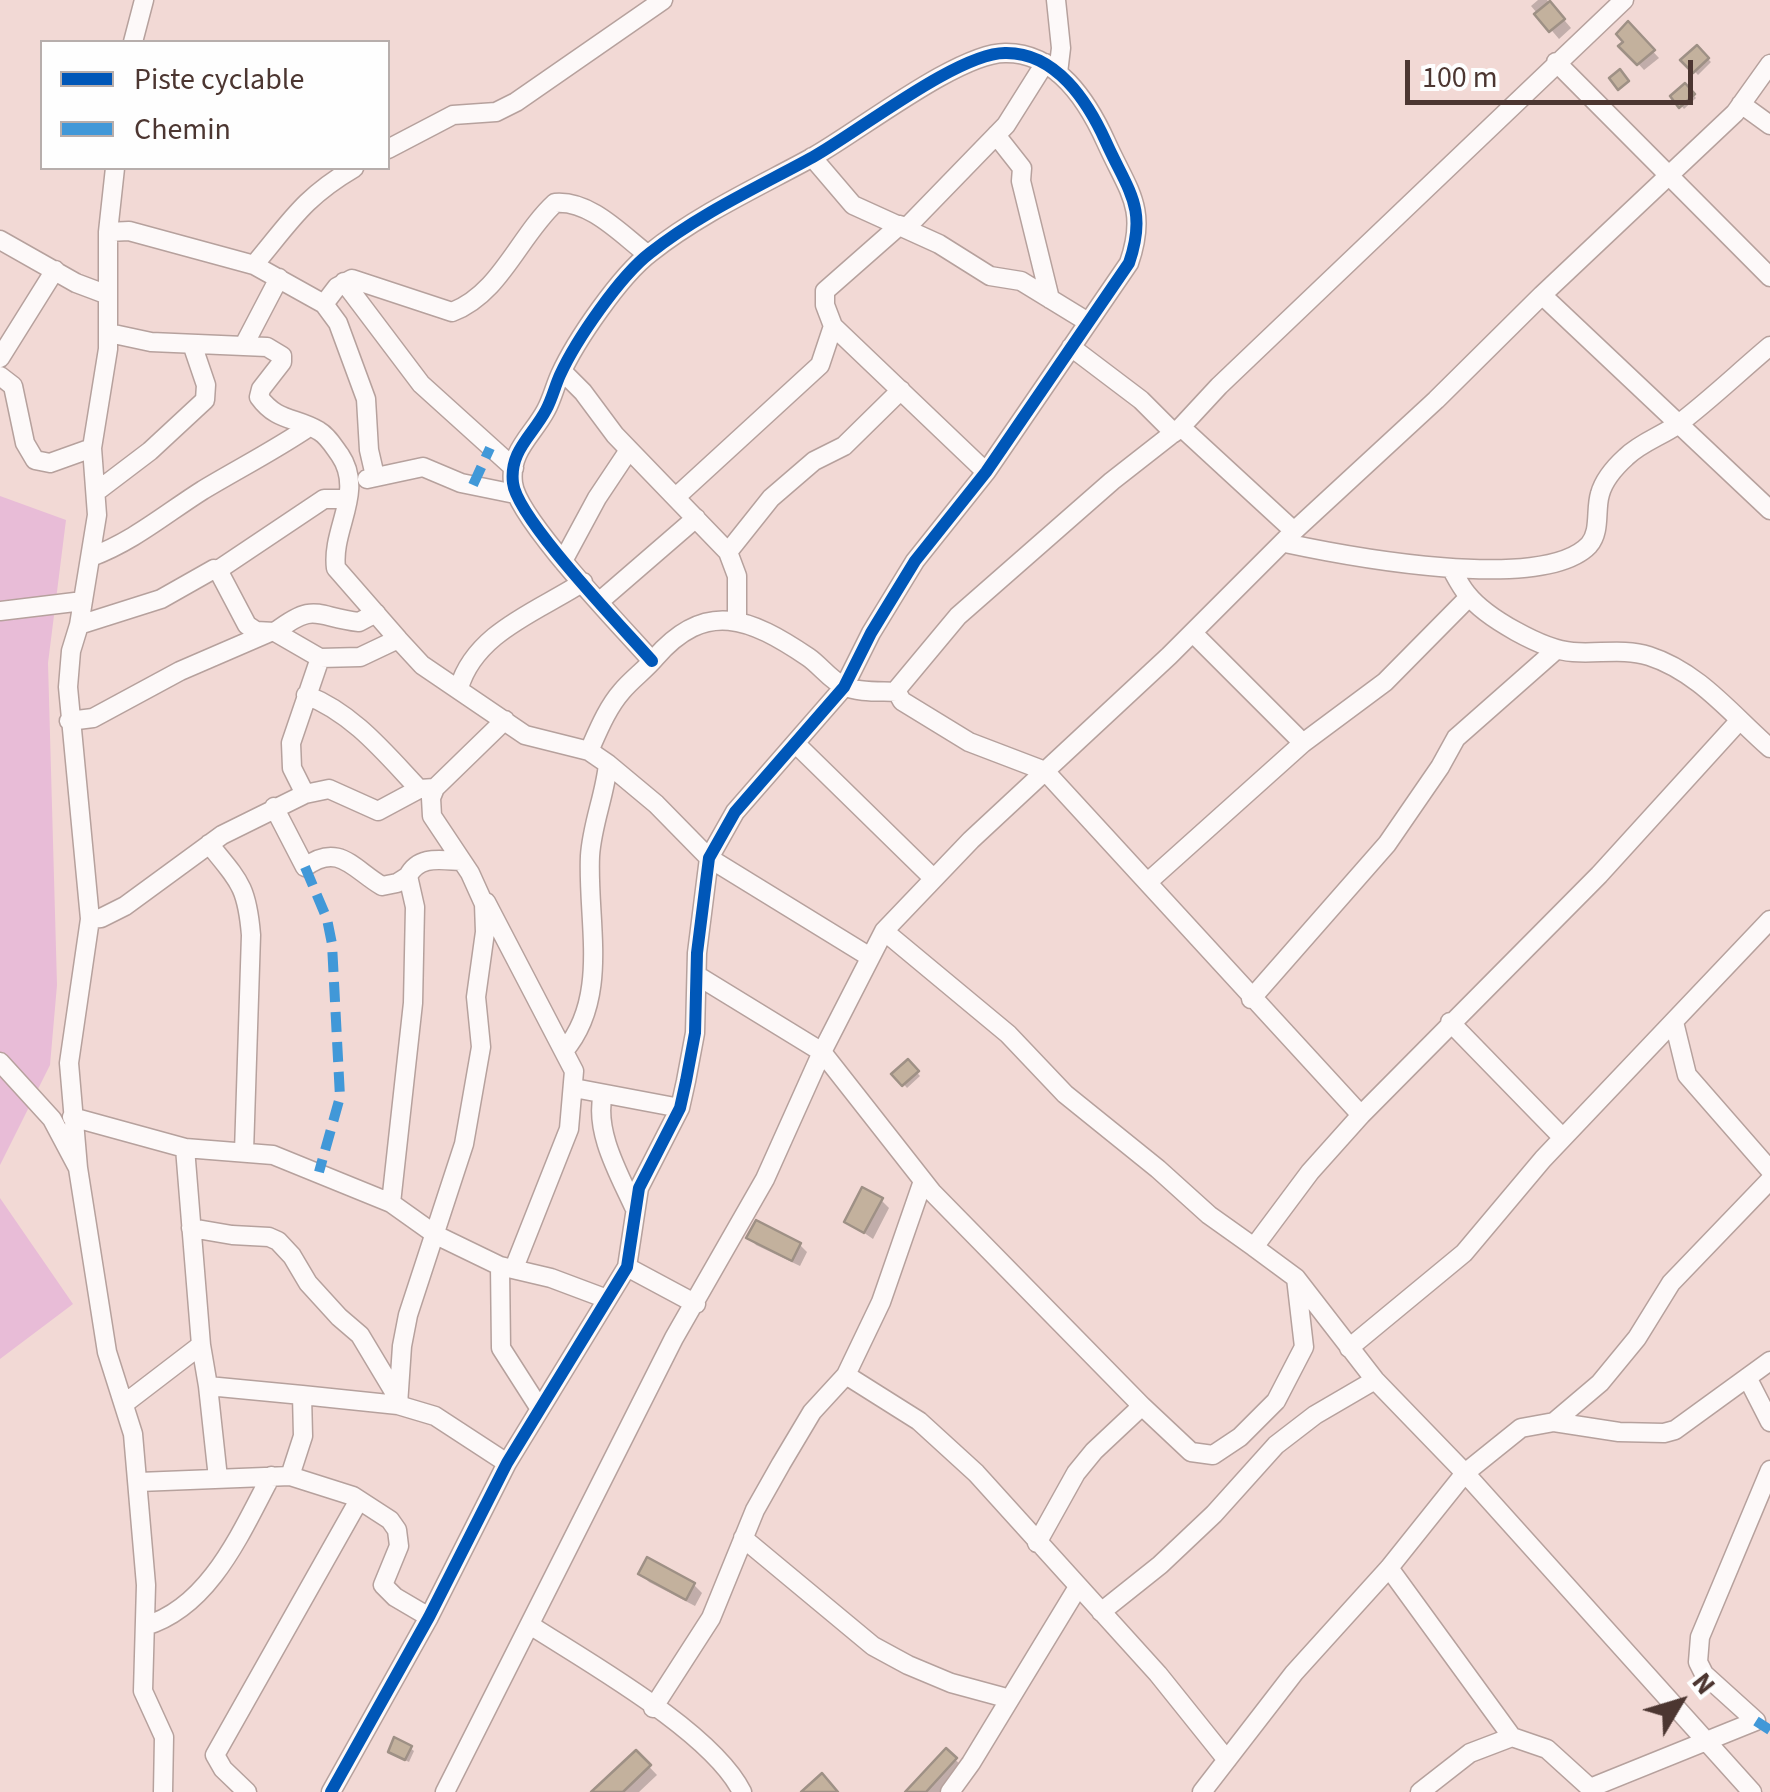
<!DOCTYPE html>
<html>
<head>
<meta charset="utf-8">
<style>
	body { margin:0 }
	#map { position:relative; width:1770px; height:1792px; overflow:hidden; background:#f2d9d5; font-family:"Source Sans 3",sans-serif }
	canvas { display:block }
	.legend { position:absolute; left:40px; top:40px; width:350px; height:130px; box-sizing:border-box; background:#fefefe; border:2px solid #b7aeac; margin:0; padding:12px 18px; list-style:none; font-size:30px; color:#4c3631 }
	.legend li { display:flex; align-items:center; gap:20px; height:50px }
	.legend b { width:50px; border:2px solid #b7aeac }
	.north { position:absolute; left:1630px; top:1652px; width:100px; height:100px; -webkit-text-stroke:8px #fefefe; paint-order:stroke; rotate:52deg; font-size:28px; font-weight:700; line-height:40px; text-align:center; color:#4c3631 }
	.north::after { content:''; display:block; margin:auto; width:35px; height:45px; background:#4c3631; clip-path:polygon(50% 0,100% 100%,50% 72%,0 100%) }
	.scale { position:absolute; left:1405px; top:60px; width:288px; height:45px; box-sizing:border-box; border:5px solid #4c3631; border-top:0; padding-left:12px; font-size:30px; line-height:35px; white-space:nowrap; color:#4c3631; -webkit-text-stroke:8px #fefefe; paint-order:stroke }
</style>
</head>
<body>
<div id="map">
<canvas width="1770" height="1792"></canvas>
<ul class="legend">
<li><b style="height:12px;background:#0057b8"></b>Piste cyclable</li>
<li><b style="height:12px;background:#4198d8"></b>Chemin</li>
</ul>
<div class="north">N</div>
<div class="scale">100 m</div>
</div>
<script>
const ctx = document.querySelector('canvas').getContext('2d');
ctx.lineJoin = 'round';
function paint(path, color) { ctx.fillStyle = color; ctx.fill(path, 'evenodd'); }
function stroke(path, color, width, dash) { ctx.strokeStyle = color; ctx.lineWidth = width; ctx.lineCap = dash ? 'butt' : 'round'; ctx.setLineDash(dash || []); ctx.stroke(path); }
const green = new Path2D(`
	M 0,496 L 66,520 L 48,663 L 57,985 L 50,1065 L 0,1165 Z
	M 0,1198 L 73,1304 L 0,1359 Z`);
const shadow = new Path2D(`
	M 1538,0 L 1547,0 L 1571,28 L 1559,39 L 1531,6 Z
	M 1628,25 L 1659,58 L 1644,70 L 1622,46 Z
	M 1697,48 L 1711,62 L 1698,75 L 1684,60 Z
	M 1685,86 L 1696,98 L 1684,109 L 1673,96 Z
	M 908,1063 L 920,1076 L 907,1088 L 895,1074 Z
	M 881,1200 L 889,1208 L 873,1239 L 847,1221 Z
	M 749,1237 L 800,1245 L 807,1252 L 800,1266 L 756,1245 Z
	M 641,1574 L 694,1585 L 702,1593 L 695,1606 L 649,1582 Z
	M 410,1748 L 414,1751 L 409,1762 L 394,1755 Z
	M 946,1751 L 963,1767 L 941,1792 L 919,1792 Z
	M 636,1753 L 657,1775 L 639,1792 L 606,1792 Z`);
const building = new Path2D(`
	M 1550,1 L 1565,19 L 1549,32 L 1534,14 Z
	M 1628,21 L 1655,50 L 1637,65 L 1618,46 L 1623,42 L 1616,34 Z
	M 1697,45 L 1709,58 L 1693,73 L 1680,60 Z
	M 1620,69 L 1629,81 L 1618,90 L 1609,78 Z
	M 1685,83 L 1695,94 L 1679,108 L 1670,96 Z
	M 908,1059 L 919,1071 L 902,1086 L 891,1074 Z
	M 862,1187 L 883,1198 L 864,1233 L 844,1222 Z
	M 756,1220 L 801,1243 L 792,1261 L 746,1238 Z
	M 647,1557 L 695,1583 L 686,1600 L 638,1574 Z
	M 394,1737 L 412,1746 L 405,1760 L 388,1752 Z
	M 946,1748 L 957,1758 L 926,1792 L 905,1792 Z
	M 636,1750 L 651,1765 L 623,1792 L 591,1792 Z
	M 822,1773 L 838,1792 L 801,1792 Z`);
const street = new Path2D(`
	M 1056,0 L 1061,48 L 1058,73
	M 133,42 L 144,0
	M 1556,62 L 1770,277
	M 1741,104 L 1770,125
	M 996,135 L 1022,168 L 1021,181 L 1050,299
	M 388,149 L 453,115 L 496,112 L 516,102 L 663,0
	M 812,157 L 853,205 L 939,244 L 990,276 L 1021,281 L 1088,322
	M 906,228 L 1006,125 L 1045,63
	M 108,232 L 129,231 L 254,265 L 324,304 L 338,323 L 366,399 L 369,450 L 375,476
	M 0,240 L 76,283 L 108,295
	M 254,265 C 291,221 303,198 354,168
	M 344,282 L 421,384 L 514,468
	M 1542,295 L 1770,510
	M 324,304 L 337,287 L 352,279 L 452,312 C 500,294 519,236 555,203 C 590,200 621,234 647,254
	M 833,326 L 986,472
	M 109,333 L 151,342 L 267,347 L 282,356 L 282,362 L 261,389 L 259,397 C 277,422 296,417 319,431 C 328,436 334,447 340,455 C 365,492 331,529 336,568 L 398,639
	M 244,345 L 279,278
	M 1071,347 L 1141,400 L 1174,433
	M 0,358 L 55,270
	M 562,371 L 583,392 L 615,435 L 728,552 L 737,576 L 737,620
	M 0,376 L 13,386 L 25,443 L 35,460 L 50,463 L 92,448
	M 1181,427 L 1294,531
	M 367,479 L 423,467 L 461,483 L 515,494
	M 96,492 L 150,451 L 205,400 L 206,385 L 192,344
	M 676,497 L 820,365 L 833,326 L 825,305 L 825,291 L 900,225
	M 1285,543 C 1346,556 1543,594 1589,545 C 1601,531 1595,510 1600,494 C 1604,479 1615,467 1626,457 C 1640,443 1661,436 1677,425 C 1709,401 1739,372 1770,346
	M 728,552 L 771,498 L 814,461 L 844,446 L 901,390
	M 91,557 C 134,541 165,514 203,490 C 238,469 275,450 309,427
	M 563,561 L 597,498 L 629,450
	M 1451,568 C 1456,577 1461,587 1467,594 C 1486,618 1543,650 1573,652 C 1599,654 1624,648 1649,656 C 1699,672 1732,715 1770,748
	M 218,570 L 324,499 L 348,499
	M 600,601 L 696,518
	M 0,611 L 83,601
	M 79,625 L 161,599 L 214,569 L 218,570 L 247,625 L 256,631 L 275,632 L 320,658 L 360,657 L 398,639 L 422,665 L 525,735 L 589,751 L 608,764 L 656,804 L 709,858 L 870,957
	M 275,632 C 316,601 315,617 359,622 L 376,613
	M 459,688 C 475,632 539,611 583,582
	M 897,692 L 898,688 L 958,616 L 1112,481 L 1181,427 L 1219,386 L 1624,0
	M 306,695 C 353,713 385,753 419,789
	M 1740,720 L 1599,875 L 1361,1115 L 1310,1172 L 1254,1247 L 1296,1278 L 1375,1380 L 1465,1473 L 1752,1792
	M 69,721 L 93,718 L 180,671 L 268,633
	M 795,743 L 933,878
	M 1303,743 L 1385,682 L 1469,597
	M 589,751 C 598,731 607,708 622,691 C 632,679 645,670 655,658 C 706,599 750,618 808,657 C 820,665 831,681 844,686 C 858,693 882,691 897,692 L 902,701 L 969,742 L 1045,771 L 1361,1115
	M 305,794 L 292,768 L 291,743 L 320,658
	M 274,807 L 305,867 C 339,842 353,869 382,886 L 397,883 L 408,876
	M 209,844 C 239,881 247,886 251,935 L 244,1152
	M 1149,881 L 1303,743 L 1193,633
	M 486,902 L 574,1071 L 569,1129 L 514,1268
	M 90,919 L 101,918 L 125,906 L 222,835 L 305,794 L 329,789 L 378,811 L 419,789 L 435,788 L 505,720
	M 884,931 L 1008,1034 L 1065,1094 L 1158,1169 L 1209,1215 L 1254,1247
	M 698,976 L 822,1052 L 932,1192 L 1142,1406
	M 1251,999 L 1387,844 L 1440,767 L 1456,738 L 1557,649
	M 1450,1022 L 1563,1138
	M 1674,1022 L 1687,1075 L 1770,1170
	M 564,1051 C 610,997 587,921 590,856 C 592,824 605,795 608,764
	M 0,1062 L 52,1119 L 78,1168 L 107,1352 L 133,1434 L 146,1585 L 143,1691 L 164,1737 L 163,1792
	M 574,1088 L 680,1108
	M 603,1094 C 594,1131 619,1174 634,1207
	M 72,1117 L 185,1148 L 273,1155 L 391,1203 L 436,1235 L 500,1266 L 551,1278 L 607,1299
	M 185,1148 L 201,1345
	M 78,1168 L 69,1063 L 90,919 L 68,687 L 71,651 L 79,625 L 97,515 L 92,448 L 108,349 L 108,232 L 115,168
	M 391,1203 L 413,1003 L 415,907 L 408,876 C 419,855 440,860 461,861
	M 191,1228 L 232,1235 L 269,1237 L 278,1241 L 292,1256 L 308,1283 L 339,1317 L 360,1335 L 399,1400
	M 500,1266 L 501,1348 L 540,1409
	M 627,1267 L 696,1304
	M 1349,1348 L 1464,1253 L 1543,1159 L 1770,920
	M 846,1375 L 919,1421 L 976,1473 L 1158,1674 L 1227,1760
	M 1748,1379 L 1770,1422
	M 208,1386 L 218,1478
	M 302,1395 L 398,1405 L 435,1416 L 507,1463
	M 124,1404 L 201,1345 L 208,1386 L 302,1395 L 303,1436 L 290,1476
	M 398,1405 L 402,1346 L 408,1315 L 464,1144 L 481,1047 L 476,997 L 485,932 L 484,904 L 470,873 L 432,816 L 431,798 L 435,788
	M 1554,1422 L 1600,1383 L 1637,1338 L 1671,1283 L 1770,1180
	M 139,1482 L 290,1476 L 353,1496 L 390,1520 L 397,1530 L 399,1546 L 383,1585 L 395,1597 L 429,1617
	M 743,1538 L 873,1646 L 908,1665 L 951,1683 L 1010,1699
	M 1037,1543 L 1076,1473 L 1094,1451 L 1142,1406 L 1191,1452 L 1213,1455 L 1240,1437 L 1276,1401 L 1304,1347 L 1296,1278
	M 1389,1568 L 1512,1737
	M 1101,1612 L 1160,1565 L 1214,1514 L 1276,1445 L 1315,1415 L 1375,1380
	M 530,1625 C 589,1663 712,1732 742,1792
	M 145,1626 C 210,1607 241,1532 271,1476
	M 653,1708 L 711,1618 L 755,1510 L 781,1464 L 812,1412 L 846,1375 L 881,1302 L 923,1181
	M 247,1792 L 223,1769 L 215,1755 L 359,1500
	M 331,1792 L 429,1617 L 507,1463 L 627,1267 L 639,1188 L 680,1108 L 686,1081 L 695,1033 L 697,953 L 709,858 L 735,812 L 844,687 L 871,633 L 915,561 L 986,472 L 1129,263 C 1148,208 1128,191 1106,142 C 1088,102 1056,52 1005,53 C 958,53 858,132 813,157 C 758,187 699,214 650,253 C 620,276 576,340 560,375 C 555,386 552,399 546,410 C 533,435 509,451 513,483 C 517,519 624,629 652,661
	M 445,1792 L 674,1338 L 765,1179 L 822,1052 L 884,931 L 971,840 L 1169,656 L 1294,531 L 1436,400 L 1542,295 L 1735,113 L 1770,64
	M 950,1792 L 971,1763 L 1078,1587
	M 1202,1792 L 1294,1673 L 1389,1568 L 1465,1473 L 1521,1428 L 1554,1422 L 1619,1432 L 1664,1433 L 1675,1430 L 1770,1361
	M 1420,1792 L 1470,1753 L 1512,1737 L 1547,1749 L 1590,1788 L 1756,1721 L 1704,1674 L 1698,1662 L 1700,1637 L 1770,1470`);
const quiet = new Path2D(`
	M 473,485 L 490,448
	M 305,867 L 327,919 L 332,944 L 340,1097 L 319,1172
	M 1756,1721 L 1770,1730`);
const cycleway = new Path2D(`
	M 331,1792 L 429,1617 L 507,1463 L 627,1267 L 639,1188 L 680,1108 L 686,1081 L 695,1033 L 697,953 L 709,858 L 735,812 L 844,687 L 871,633 L 915,561 L 986,472 L 1129,263 C 1148,208 1128,191 1106,142 C 1088,102 1056,52 1005,53 C 958,53 858,132 813,157 C 758,187 699,214 650,253 C 620,276 576,340 560,375 C 555,386 552,399 546,410 C 533,435 509,451 513,483 C 517,519 624,629 652,661`);
paint(green, '#e8bcd7');
paint(shadow, '#0003');
paint(building, '#c3b19d');
stroke(building, '#9e9085', 2.5);
stroke(street, '#b6a19d', 21);
stroke(street, '#fdf9f9', 18);
stroke(quiet, '#4198d8', 10, [20, 10]);
stroke(cycleway, '#0057b8', 12);
</script>
</body>
</html>
